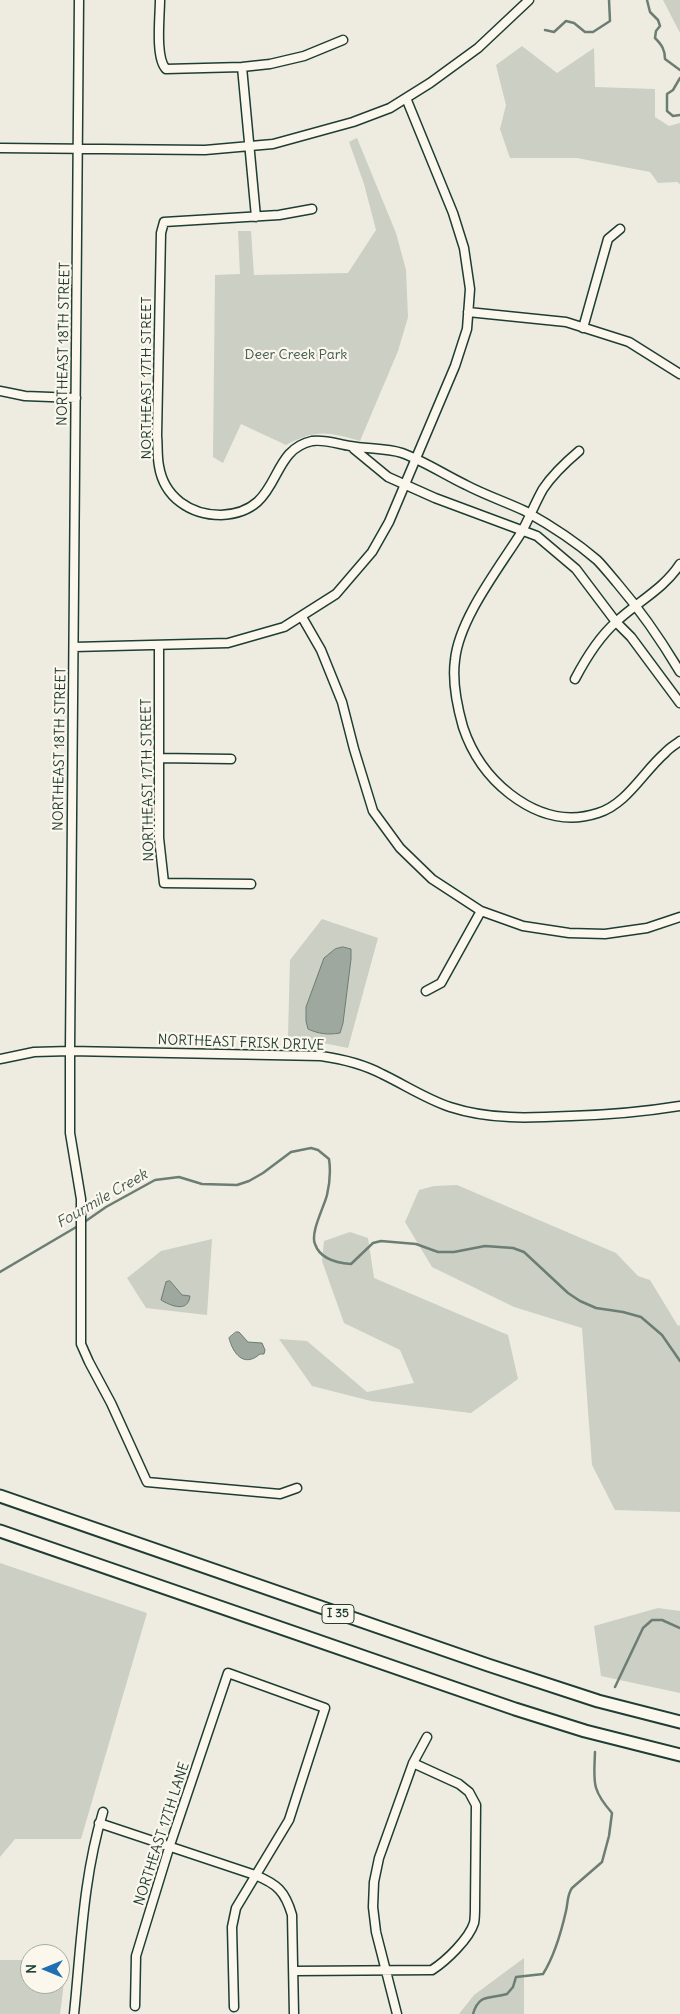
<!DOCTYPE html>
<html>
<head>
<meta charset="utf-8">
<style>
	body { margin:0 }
	#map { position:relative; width:680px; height:2014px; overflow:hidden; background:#eeece1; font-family:Delius,sans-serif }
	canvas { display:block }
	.north { position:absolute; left:20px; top:1944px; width:50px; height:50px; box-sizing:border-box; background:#fbf7ec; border:1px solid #a3ada2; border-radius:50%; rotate:270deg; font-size:14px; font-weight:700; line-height:20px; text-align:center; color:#1f3d34 }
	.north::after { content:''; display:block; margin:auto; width:18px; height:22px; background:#1f6fb2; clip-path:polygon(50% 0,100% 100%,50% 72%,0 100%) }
</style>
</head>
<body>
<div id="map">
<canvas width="680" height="2014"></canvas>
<div class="north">N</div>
</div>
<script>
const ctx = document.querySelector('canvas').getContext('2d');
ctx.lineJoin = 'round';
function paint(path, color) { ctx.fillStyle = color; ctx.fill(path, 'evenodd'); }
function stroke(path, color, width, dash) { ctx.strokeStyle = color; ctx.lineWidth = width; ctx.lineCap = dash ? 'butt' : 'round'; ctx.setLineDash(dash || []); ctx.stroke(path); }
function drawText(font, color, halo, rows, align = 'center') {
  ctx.font = font + ' Delius,sans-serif'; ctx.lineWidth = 4.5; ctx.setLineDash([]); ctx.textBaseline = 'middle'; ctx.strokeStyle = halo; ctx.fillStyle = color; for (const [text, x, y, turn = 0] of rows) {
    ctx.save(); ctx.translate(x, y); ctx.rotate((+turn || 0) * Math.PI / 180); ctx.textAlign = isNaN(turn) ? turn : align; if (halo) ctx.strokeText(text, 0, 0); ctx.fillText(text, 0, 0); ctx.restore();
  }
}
const green = new Path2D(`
	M 663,0 L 680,0 L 680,33 Z
	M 522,46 L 557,73 L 594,48 L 595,87 L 655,89 L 655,117 L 669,126 L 680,123 L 680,184 L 677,182 L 658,183 L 650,172 L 577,158 L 510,158 L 500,129 L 506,105 L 496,65 Z
	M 357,138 L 396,233 L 406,270 L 408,317 L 398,351 L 360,441 C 327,432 317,429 286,445 L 241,424 L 223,463 L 213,457 L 215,275 L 240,274 L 238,231 L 251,231 L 254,275 L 348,273 L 376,230 L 364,184 L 349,142 Z
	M 322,919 L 378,938 L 348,1048 L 288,1036 L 290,960 Z
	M 457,1185 L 616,1253 L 638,1276 L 650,1280 L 678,1326 L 680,1325 L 680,1512 L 615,1510 L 592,1465 L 582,1328 L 514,1307 L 432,1267 L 405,1222 L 419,1190 L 434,1186 Z
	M 350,1232 L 368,1238 L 374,1278 L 508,1335 L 518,1379 L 471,1413 L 371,1401 L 312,1386 L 279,1339 L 307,1341 L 367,1392 L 414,1383 L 400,1350 L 344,1323 L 322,1261 L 324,1241 Z
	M 212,1239 L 207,1315 L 146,1308 L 127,1278 L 161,1251 Z
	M 0,1563 L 147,1613 L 81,1839 L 15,1839 L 0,1857 Z
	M 658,1608 L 680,1611 L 680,1693 L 601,1676 L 594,1626 Z
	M 524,1958 L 524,2014 L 459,2014 L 474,1995 Z
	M 60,1959 L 67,1959 L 60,2014 L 0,2014 L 0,1960 L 30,1960 L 30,1984 L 60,1984 Z`);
const water = new Path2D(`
	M 343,947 L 351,949 L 351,959 L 343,1023 L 340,1033 C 328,1035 319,1034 308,1029 L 306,1021 L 306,1007 L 324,958 L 335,949 Z
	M 170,1281 L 182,1295 L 190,1296 C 188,1313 171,1306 161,1300 L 166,1282 Z
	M 236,1332 L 239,1332 L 248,1342 L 262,1343 L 265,1350 L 264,1354 L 260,1354 C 244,1368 233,1354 229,1338 Z`);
const stream = new Path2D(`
	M 647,0 L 650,12 L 658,20 L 660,26 L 656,31 L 655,38 C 662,45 665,50 665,59 L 680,70
	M 545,30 L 554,32 L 566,21 L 574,23 L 585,32 L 593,32 L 610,21 L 609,0
	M 680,78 L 673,90 L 667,94 L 667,111 L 673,116 L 680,115
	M 83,1223 L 106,1207 L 155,1180 L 179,1177 L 202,1184 L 237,1185 L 249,1181 L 263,1173 L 291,1152 L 311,1148 L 318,1150 L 329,1159 C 331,1172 330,1182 327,1195 C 324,1207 310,1233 315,1244 C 320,1259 337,1263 351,1264 L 373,1243 L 381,1241 L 416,1244 L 438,1252 L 454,1252 L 485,1246 L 513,1248 L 524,1252 L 568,1293 L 580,1301 L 596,1308 L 623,1312 L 641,1317 L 662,1335 L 680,1361
	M 0,1272 L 78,1226
	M 615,1687 L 643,1628 L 652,1620 L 662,1620 L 680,1628
	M 473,2014 C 479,1993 490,1999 507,1994 L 513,1987 L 516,1977 L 543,1974 C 555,1955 561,1933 566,1911 C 568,1903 567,1895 572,1888 L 602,1862 L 609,1836 L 612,1813 C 591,1789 594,1782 595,1752`);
const minor = new Path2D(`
	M 79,0 L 70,1051 L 70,1133 L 81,1199 L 81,1344 L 89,1362 L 111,1403 L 147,1482 L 280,1494 L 297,1488
	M 160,0 C 160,16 155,58 166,69 L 242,67 L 270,64 L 304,56 L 343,40
	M 242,67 L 256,217
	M 0,148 L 205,150 L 273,144 L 353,122 L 390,108 L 430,83 L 478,48 L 529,0
	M 312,209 L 279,215 L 164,222 L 161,233 L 157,436 C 158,446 157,456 159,466 C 164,497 190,515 221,515 C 284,512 266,451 312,441 C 324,439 338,444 350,446 C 366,449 386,448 402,453 C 424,461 445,475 466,485 C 485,495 506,502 525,511 C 550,525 575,541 597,560 C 604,567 610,575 617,583 C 641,611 661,640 680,672
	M 468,312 L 566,322 L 629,342 L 680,374
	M 583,328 L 608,239 L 620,229
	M 0,391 L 25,396 L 76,398
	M 354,449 L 388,477 L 435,498 L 537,536 L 576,569 L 616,622 L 631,637 L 680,703
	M 579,451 C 566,462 553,474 543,489 C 535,503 529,519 521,533 C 499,568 459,619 455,660 C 452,682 457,706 463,727 C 472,754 488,777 510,794 C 536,814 565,824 598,813 C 627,804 643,772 665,753 C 669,748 675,745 680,741
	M 302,617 L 321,650 L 342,702 L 354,749 L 373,811 L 400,848 L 432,879 L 481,911 L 523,926 L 569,933 L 605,934 L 647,928 L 680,917
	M 159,646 L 159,838 L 164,883 L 251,884
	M 74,647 L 228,643 L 284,627 L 336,594 L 372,552 L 389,522 L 455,366 L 467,329 L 470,289 L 464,248 L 453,213 L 406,98
	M 575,679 C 586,658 598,638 616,622 C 637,602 664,589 680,564
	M 159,758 L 231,759
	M 426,991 L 441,983 L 481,911
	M 0,1059 L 34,1052 L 70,1051 L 321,1056 C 342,1059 363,1064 382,1074 C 405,1085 426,1099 450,1107 C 490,1120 530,1118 571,1116 C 608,1115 643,1112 680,1106
	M 99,1823 L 255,1875 C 277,1884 285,1891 292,1915 L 294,2014
	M 294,1971 L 432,1970 C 446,1961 469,1939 474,1923 C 475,1918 475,1912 475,1907 L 476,1805 L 469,1792 L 459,1784 L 413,1763
	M 135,2006 L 136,1956 L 170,1845 L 228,1673 L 325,1708 L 289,1820 L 236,1908 L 232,1927 L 234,2007
	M 74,2014 C 81,1947 83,1877 103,1812
	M 397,2014 L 376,1932 L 373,1907 L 374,1882 L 379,1858 L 413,1763 L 427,1737`);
const highway = new Path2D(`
	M 0,1496 L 488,1665 L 598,1701 L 680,1722
	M 0,1531 L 515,1709 L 585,1731 L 680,1755`);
const shields = [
	[338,1614,32]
];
const shieldNames = [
	["I 35",338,1614]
];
const streetNames = [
	["NORTHEAST 18TH STREET",64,344,-89],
	["NORTHEAST 17TH STREET",147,378,-90],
	["NORTHEAST 18TH STREET",60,749,-89],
	["NORTHEAST 17TH STREET",148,780,-91],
	["NORTHEAST FRISK DRIVE",241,1043,2],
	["NORTHEAST 17TH LANE",162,1834,-72]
];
const parkNames = [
	["Deer Creek Park",296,355]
];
const waterNames = [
	["Fourmile Creek",102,1199,-30]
];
paint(green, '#cbcfc4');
paint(water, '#9fa89f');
stroke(water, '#6c7d74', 1);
stroke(stream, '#6c7d74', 2.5);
stroke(minor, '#1f3d34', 11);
stroke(highway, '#1f3d34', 15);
stroke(minor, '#fbf7ec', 8);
stroke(highway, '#fbf7ec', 11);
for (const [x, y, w] of shields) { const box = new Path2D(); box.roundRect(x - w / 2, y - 9.5, w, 19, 4); ctx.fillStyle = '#fbf7ec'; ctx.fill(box); stroke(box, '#1f3d34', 1); }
drawText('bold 12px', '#1f3d34', null, shieldNames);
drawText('14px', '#1f3d34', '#fbf7ec', streetNames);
drawText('14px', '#415a51', '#fbf7ec', parkNames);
drawText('italic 15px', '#455d54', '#fbf7ec', waterNames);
</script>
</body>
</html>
